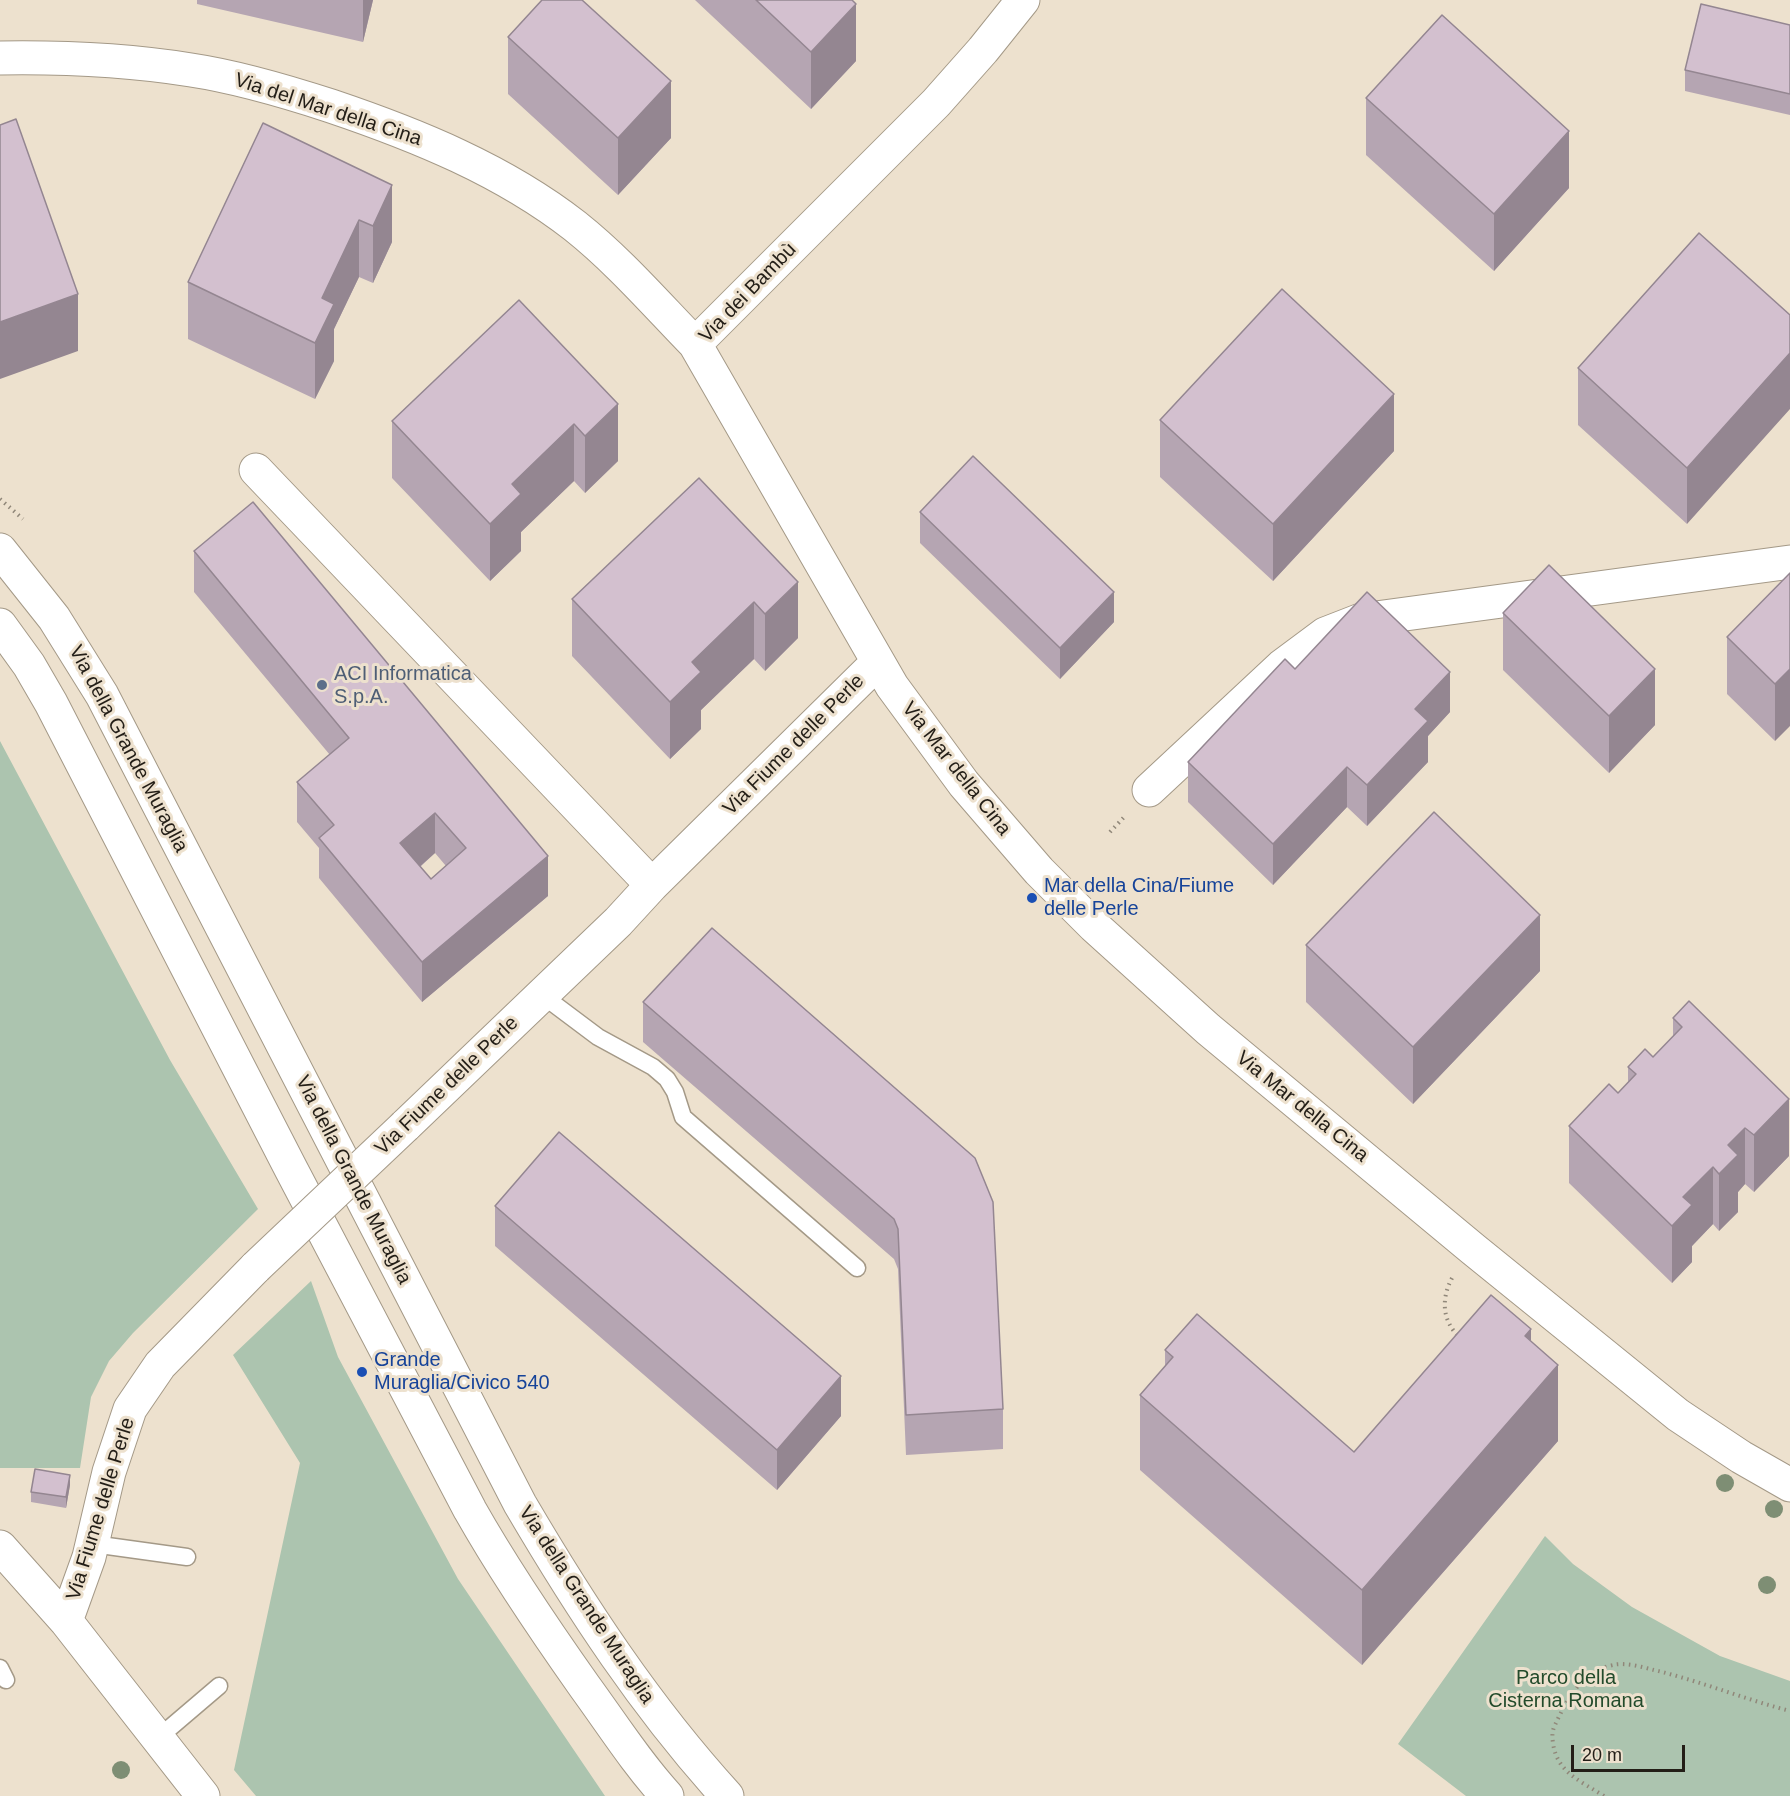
<!DOCTYPE html>
<html>
<head>
<meta charset="utf-8">
<style>
	body { margin:0 }
	#map { position:relative; width:1790px; height:1796px; overflow:hidden; background:#ede1ce; font-family:Helvetica,sans-serif }
	canvas { display:block }
	.scale { position:absolute; left:1571px; top:1745px; width:114px; height:27px; box-sizing:border-box; border:3px solid #231e17; border-top:0; padding-left:8px; font-size:18px; line-height:21px; white-space:nowrap; color:#231e17; -webkit-text-stroke:4px #ede1ce; paint-order:stroke }
</style>
</head>
<body>
<div id="map">
<canvas width="1790" height="1796"></canvas>
<div class="scale">20 m</div>
</div>
<script>
const ctx = document.querySelector('canvas').getContext('2d');
ctx.lineJoin = 'round';
function paint(path, color) { ctx.fillStyle = color; ctx.fill(path, 'evenodd'); }
function stroke(path, color, width, dash) { ctx.strokeStyle = color; ctx.lineWidth = width; ctx.lineCap = dash ? 'butt' : 'round'; ctx.setLineDash(dash || []); ctx.stroke(path); }
function drawText(font, color, halo, rows, align = 'center') {
  ctx.font = font + ' Helvetica,sans-serif'; ctx.lineWidth = 6; ctx.setLineDash([]); ctx.textBaseline = 'middle'; ctx.strokeStyle = halo; ctx.fillStyle = color; for (const [text, x, y, turn = 0] of rows) {
    ctx.save(); ctx.translate(x, y); ctx.rotate((+turn || 0) * Math.PI / 180); ctx.textAlign = isNaN(turn) ? turn : align; if (halo) ctx.strokeText(text, 0, 0); ctx.fillText(text, 0, 0); ctx.restore();
  }
}
const green = new Path2D(`
	M 0,741 L 170,1060 L 258,1209 L 133,1333 L 109,1361 L 91,1397 L 80,1468 L 0,1468 Z
	M 311,1281 L 338,1357 L 458,1579 L 605,1796 L 256,1796 L 234,1770 L 300,1463 L 233,1355 Z
	M 1545,1536 L 1573,1564 L 1632,1607 L 1720,1656 L 1790,1681 L 1790,1796 L 1466,1796 L 1398,1744 Z`);
const path = new Path2D(`
	M 0,499 L 23,519
	M 1110,832 L 1126,815
	M 1452,1278 C 1441,1299 1442,1320 1459,1337
	M 1604,1796 C 1581,1781 1557,1773 1553,1743 C 1552,1736 1552,1731 1555,1725 C 1567,1699 1582,1671 1613,1665 C 1625,1662 1642,1667 1654,1670 C 1700,1681 1744,1699 1790,1711`);
const lane = new Path2D(`
	M 542,995 L 598,1037 L 653,1067 L 667,1079 L 675,1092 L 683,1117 L 857,1268
	M 93,1544 L 187,1557
	M 0,1668 L 6,1680
	M 158,1738 L 219,1686`);
const street = new Path2D(`
	M 1023,0 L 983,50 L 936,103 L 695,344 L 892,686 L 964,784 L 1039,871 L 1094,926 L 1208,1029 L 1473,1249 L 1678,1415 L 1741,1457 L 1790,1485
	M 0,58 C 63,57 128,60 191,70 C 238,77 285,91 331,106 C 417,135 503,170 575,226 C 619,261 656,304 695,344
	M 256,470 L 652,885
	M 1149,790 L 1282,666 L 1325,634 L 1361,620 L 1790,562
	M 405,1126 L 618,922 L 652,885 L 877,663
	M 0,1547 L 66,1621
	M 203,1796 L 66,1621 L 89,1557 L 109,1472 L 130,1409 L 160,1365 L 256,1267`);
const secondary = new Path2D(`
	M 0,550 L 54,618 L 102,695 L 520,1504 C 581,1608 646,1707 727,1796
	M 0,625 L 29,665 L 51,703 L 291,1169 L 470,1510 C 505,1572 544,1629 585,1687 C 612,1724 636,1762 667,1796`);
const streetBridge = new Path2D(`
	M 256,1267 L 405,1126`);
const trees = [
	[1725,1483],
	[1774,1509],
	[1767,1585],
	[121,1770]
];
const wall = new Path2D(`
	M 197,0 L 373,0 L 363,42 L 197,4 Z
	M 695,0 L 852,0 L 856,61 L 811,109 Z
	M 1790,25 L 1790,115 L 1685,91 L 1685,70 Z
	M 508,37 L 671,138 L 618,195 L 508,94 Z
	M 1366,98 L 1569,188 L 1494,271 L 1366,155 Z
	M 263,123 L 392,242 L 373,283 L 359,277 L 334,329 L 334,361 L 315,399 L 188,339 L 188,282 Z
	M 1699,233 L 1687,524 L 1578,425 L 1578,368 Z
	M 519,300 L 618,461 L 585,493 L 574,481 L 521,532 L 521,551 L 490,581 L 392,478 L 392,421 Z
	M 1160,420 L 1394,451 L 1273,581 L 1160,477 Z
	M 699,478 L 798,638 L 765,671 L 754,659 L 701,710 L 701,729 L 670,759 L 572,656 L 572,599 Z
	M 920,512 L 1114,622 L 1060,679 L 920,543 Z
	M 194,551 L 548,896 L 422,1002 L 319,878 L 319,848 L 297,822 L 297,782 L 330,755 L 194,592 ZM 435,853 L 446,866 L 431,879 L 420,867 Z
	M 1790,573 L 1775,741 L 1727,694 L 1727,637 Z
	M 1503,613 L 1655,725 L 1609,773 L 1503,670 Z
	M 1295,669 L 1450,712 L 1428,736 L 1428,762 L 1367,826 L 1347,807 L 1273,885 L 1188,802 L 1188,762 Z
	M 1306,945 L 1540,971 L 1413,1104 L 1306,1002 Z
	M 1689,1001 L 1789,1156 L 1754,1192 L 1745,1184 L 1738,1192 L 1738,1212 L 1719,1231 L 1713,1224 L 1692,1246 L 1692,1262 L 1672,1283 L 1569,1183 L 1569,1126 L 1618,1093 L 1628,1083 L 1628,1067 L 1653,1057 L 1673,1037 L 1673,1018 Z
	M 643,1002 L 975,1158 L 1003,1409 L 1003,1449 L 906,1455 L 898,1269 L 894,1259 L 643,1042 Z
	M 495,1206 L 841,1416 L 777,1490 L 495,1246 Z
	M 1531,1341 L 1558,1441 L 1362,1665 L 1140,1470 L 1140,1395 L 1165,1366 L 1165,1350 L 1354,1452 Z
	M 70,1485 L 66,1508 L 31,1502 L 31,1492 Z`);
const shadedWall = new Path2D(`
	M 363,0 L 373,0 L 363,42 Z
	M 856,4 L 856,61 L 811,109 L 811,52 Z
	M 671,81 L 671,138 L 618,195 L 618,138 Z
	M 1569,131 L 1569,188 L 1494,271 L 1494,214 Z
	M 392,185 L 392,242 L 373,283 L 373,226 Z
	M 359,220 L 359,277 L 334,329 L 334,361 L 315,399 L 315,343 L 322,298 Z
	M 78,294 L 78,351 L 0,379 L 0,322 Z
	M 1790,353 L 1790,409 L 1687,524 L 1687,468 Z
	M 1394,394 L 1394,451 L 1273,581 L 1273,524 Z
	M 618,404 L 618,461 L 585,493 L 585,436 Z
	M 574,424 L 574,481 L 521,532 L 521,551 L 490,581 L 490,524 L 512,484 Z
	M 798,582 L 798,638 L 765,671 L 765,614 Z
	M 1114,592 L 1114,622 L 1060,679 L 1060,648 Z
	M 754,602 L 754,659 L 701,710 L 701,729 L 670,759 L 670,702 L 692,662 Z
	M 1655,669 L 1655,725 L 1609,773 L 1609,716 Z
	M 1790,669 L 1790,726 L 1775,741 L 1775,684 Z
	M 1450,672 L 1450,712 L 1428,736 L 1428,762 L 1367,826 L 1367,785 L 1415,709 Z
	M 1347,767 L 1347,807 L 1273,885 L 1273,844 Z
	M 435,813 L 435,853 L 400,884 L 400,843 Z
	M 548,856 L 548,896 L 422,1002 L 422,962 Z
	M 1540,915 L 1540,971 L 1413,1104 L 1413,1047 Z
	M 1789,1099 L 1789,1156 L 1754,1192 L 1754,1135 Z
	M 1745,1128 L 1745,1184 L 1738,1192 L 1738,1212 L 1719,1231 L 1719,1174 L 1728,1145 Z
	M 1713,1167 L 1713,1224 L 1692,1246 L 1692,1262 L 1672,1283 L 1672,1226 L 1683,1197 Z
	M 1531,1329 L 1531,1396 L 1558,1365 L 1558,1441 L 1362,1665 L 1362,1590 L 1525,1336 Z
	M 841,1376 L 841,1416 L 777,1490 L 777,1450 Z
	M 70,1475 L 70,1485 L 66,1508 L 66,1497 Z`);
const building = new Path2D(`
	M 542,0 L 582,0 L 671,81 L 618,138 L 508,37 Z
	M 756,0 L 852,0 L 856,4 L 811,52 Z
	M 1701,4 L 1790,25 L 1790,94 L 1685,70 Z
	M 1442,15 L 1569,131 L 1494,214 L 1366,98 Z
	M 16,119 L 78,294 L 0,322 L 0,125 Z
	M 263,123 L 392,185 L 373,226 L 359,220 L 322,298 L 334,304 L 315,343 L 188,282 Z
	M 1699,233 L 1790,315 L 1790,353 L 1687,468 L 1578,368 Z
	M 1282,289 L 1394,394 L 1273,524 L 1160,420 Z
	M 519,300 L 618,404 L 585,436 L 574,424 L 512,484 L 521,494 L 490,524 L 392,421 Z
	M 973,456 L 1114,592 L 1060,648 L 920,512 Z
	M 699,478 L 798,582 L 765,614 L 754,602 L 692,662 L 701,672 L 670,702 L 572,599 Z
	M 253,502 L 548,856 L 422,962 L 319,838 L 334,825 L 297,782 L 349,738 L 194,551 ZM 435,813 L 466,848 L 431,879 L 400,843 Z
	M 1549,565 L 1655,669 L 1609,716 L 1503,613 Z
	M 1790,573 L 1790,669 L 1775,684 L 1727,637 Z
	M 1367,592 L 1450,672 L 1415,709 L 1428,721 L 1367,785 L 1347,767 L 1273,844 L 1188,762 L 1285,659 L 1295,669 Z
	M 1434,812 L 1540,915 L 1413,1047 L 1306,945 Z
	M 712,928 L 975,1158 L 993,1202 L 1003,1409 L 906,1415 L 898,1229 L 894,1219 L 643,1002 Z
	M 1689,1001 L 1789,1099 L 1754,1135 L 1745,1128 L 1728,1145 L 1738,1155 L 1719,1174 L 1713,1167 L 1683,1197 L 1692,1205 L 1672,1226 L 1569,1126 L 1609,1084 L 1618,1093 L 1636,1074 L 1628,1067 L 1645,1049 L 1653,1057 L 1682,1027 L 1673,1018 Z
	M 559,1132 L 841,1376 L 777,1450 L 495,1206 Z
	M 1491,1295 L 1531,1329 L 1525,1336 L 1558,1365 L 1362,1590 L 1140,1395 L 1173,1357 L 1165,1350 L 1197,1314 L 1354,1452 Z
	M 35,1469 L 70,1475 L 66,1497 L 31,1492 Z`);
const markers = [
	[322,685,6,"#5c6f8a"],
	[1032,898,6,"#1a4fb4"],
	[362,1372,6,"#1a4fb4"]
];
const streetNames = [
	["Via del Mar della Cina",328,110,18],
	["Via dei Bambù",748,293,-46],
	["Via Fiume delle Perle",794,745,-45],
	["Via della Grande Muraglia",128,749,62],
	["Via Mar della Cina",956,769,52],
	["Via Fiume delle Perle",447,1086,-44],
	["Via Mar della Cina",1302,1107,39],
	["Via della Grande Muraglia",353,1180,63],
	["Via Fiume delle Perle",101,1509,-73],
	["Via della Grande Muraglia",586,1605,57]
];
const serviceNames = [
	["ACI Informatica",334,674],
	["S.p.A.",334,697]
];
const transitNames = [
	["Mar della Cina/Fiume",1044,886],
	["delle Perle",1044,909],
	["Grande",374,1360],
	["Muraglia/Civico 540",374,1383]
];
const parkNames = [
	["Parco della",1566,1678],
	["Cisterna Romana",1566,1701]
];
paint(green, '#acc4af');
stroke(lane, '#a49987', 19);
stroke(street, '#a49987', 35);
stroke(secondary, '#a49987', 35);
stroke(path, '#908779', 4, [1.5, 4.5]);
stroke(lane, '#fff', 16);
stroke(street, '#fff', 33);
stroke(secondary, '#fff', 33);
stroke(streetBridge, '#a49987', 35, []);
stroke(streetBridge, '#fff', 33);
ctx.fillStyle = '#7e8e74';
for (const [x, y] of trees) { ctx.beginPath(); ctx.arc(x, y, 9, 0, 2 * Math.PI); ctx.fill(); }
paint(wall, '#b5a5b2');
paint(shadedWall, '#948691');
paint(building, '#d3c0cf');
stroke(building, '#948691', 1.5);
for (const [x, y, r, color] of markers) { const dot = new Path2D(); dot.arc(x, y, r, 0, 2 * Math.PI); ctx.fillStyle = color; ctx.fill(dot); stroke(dot, '#ede1ce', 2); }
drawText('20px', '#231e17', '#ede1ce', streetNames);
drawText('20px', '#4e5e75', '#ede1ce', serviceNames, 'left');
drawText('20px', '#164399', '#ede1ce', transitNames, 'left');
drawText('20px', '#234b2b', '#ede1ce', parkNames);
</script>
</body>
</html>
